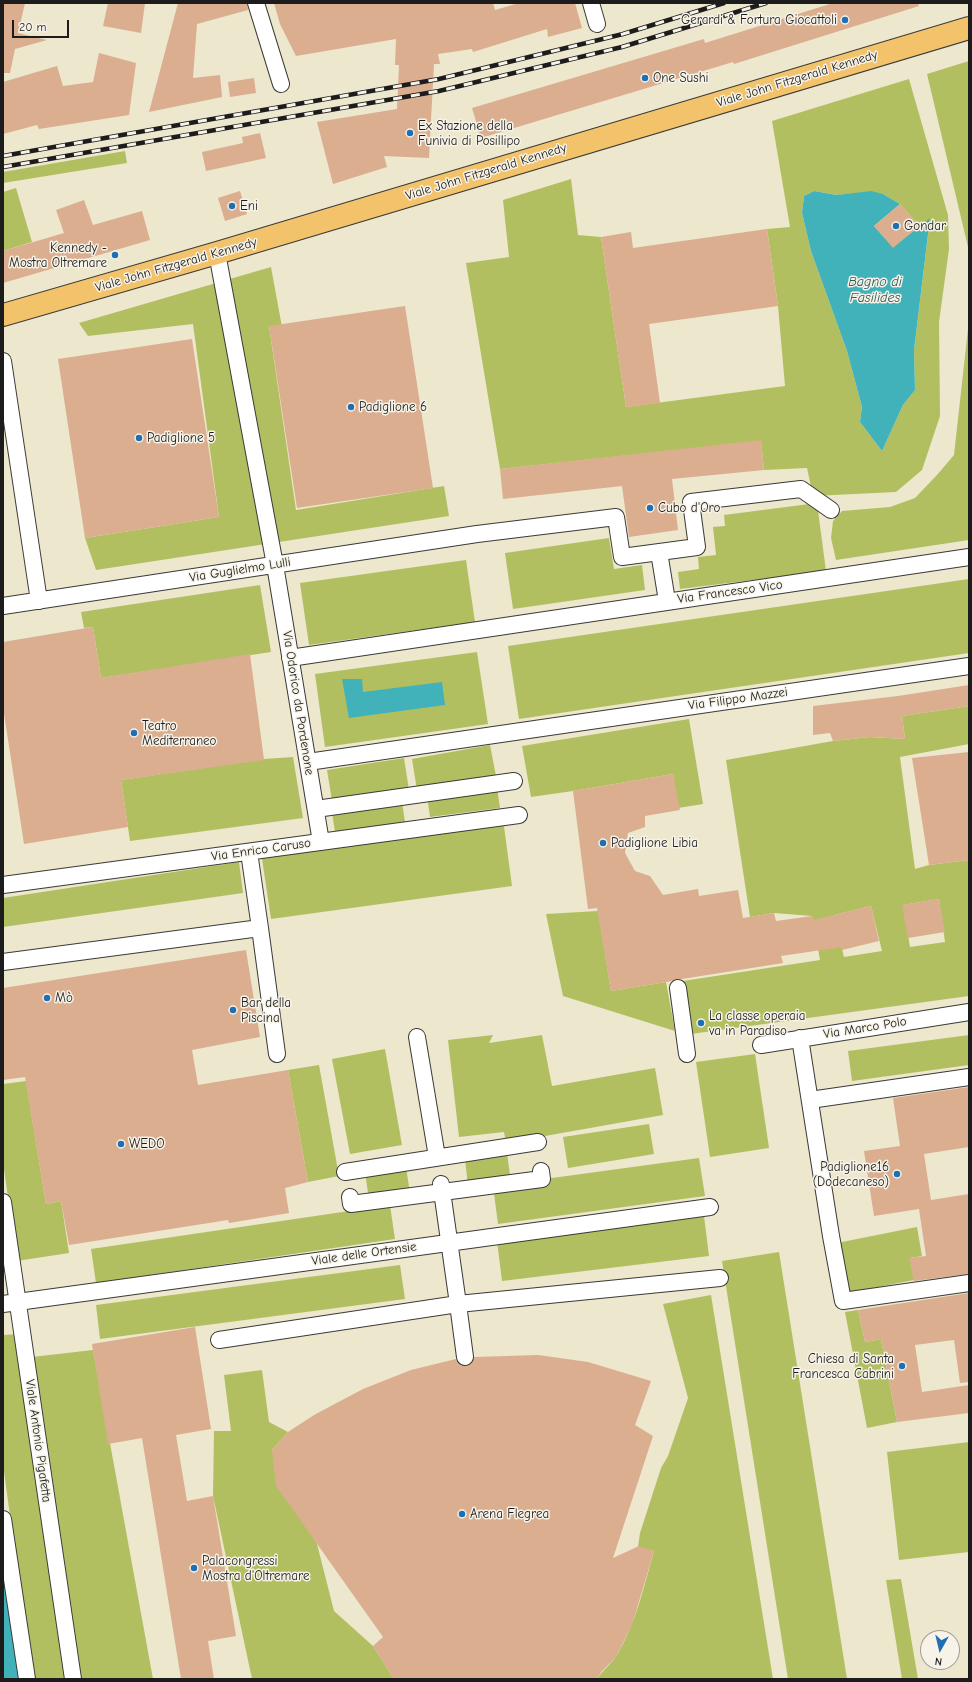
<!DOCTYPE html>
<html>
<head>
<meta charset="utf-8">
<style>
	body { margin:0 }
	#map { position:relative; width:972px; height:1682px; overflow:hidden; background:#ede7cd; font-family:"Comic Neue",sans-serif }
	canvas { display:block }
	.frame { position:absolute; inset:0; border:4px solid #1c1c1c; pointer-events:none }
	.north { position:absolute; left:920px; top:1630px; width:40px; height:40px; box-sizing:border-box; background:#f7f3e8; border:1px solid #9f9d96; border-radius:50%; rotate:188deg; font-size:11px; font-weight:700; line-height:16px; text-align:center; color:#1c1c1c }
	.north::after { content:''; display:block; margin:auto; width:14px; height:18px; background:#1f6fb2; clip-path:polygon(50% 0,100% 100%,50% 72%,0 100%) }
	.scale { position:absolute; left:12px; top:20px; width:57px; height:18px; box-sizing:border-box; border:2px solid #1c1c1c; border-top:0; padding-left:5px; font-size:12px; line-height:14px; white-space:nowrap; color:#1c1c1c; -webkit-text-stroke:3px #f7f3e8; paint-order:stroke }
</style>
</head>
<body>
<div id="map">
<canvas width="972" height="1682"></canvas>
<div class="frame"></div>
<div class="north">N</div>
<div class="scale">20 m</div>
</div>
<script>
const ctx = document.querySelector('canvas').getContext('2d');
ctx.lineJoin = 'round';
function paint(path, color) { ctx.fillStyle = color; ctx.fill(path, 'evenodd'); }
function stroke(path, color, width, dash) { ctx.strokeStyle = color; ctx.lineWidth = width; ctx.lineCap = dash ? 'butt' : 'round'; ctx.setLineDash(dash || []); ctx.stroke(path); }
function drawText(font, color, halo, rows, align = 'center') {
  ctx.font = font + ' "Comic Neue",sans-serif'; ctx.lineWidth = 3; ctx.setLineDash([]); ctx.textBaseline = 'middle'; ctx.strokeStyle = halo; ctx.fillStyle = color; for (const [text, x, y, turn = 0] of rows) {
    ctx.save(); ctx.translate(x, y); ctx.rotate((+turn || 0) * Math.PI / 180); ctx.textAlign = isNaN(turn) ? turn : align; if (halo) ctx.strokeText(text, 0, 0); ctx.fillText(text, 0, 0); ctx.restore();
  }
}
const green = new Path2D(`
	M 969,61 L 969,299 L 968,247 L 927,74 Z
	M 909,79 L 948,215 L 949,249 L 939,322 L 940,416 L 922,470 L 896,492 L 813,496 L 807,468 L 764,470 L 761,441 L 500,469 L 466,263 L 509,257 L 503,200 L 571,179 L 578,235 L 601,237 L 626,407 L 785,386 L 778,306 L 767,229 L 790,227 L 772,121 ZM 814,191 L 838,195 L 868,192 L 883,194 L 900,204 L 919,226 L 930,219 L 914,350 L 915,390 L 903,405 L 882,451 L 860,422 L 862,407 L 847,351 L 811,251 L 802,213 L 804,196 Z
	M 125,151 L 127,163 L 3,183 L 3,172 Z
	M 16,188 L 32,242 L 3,251 L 3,192 Z
	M 271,267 L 282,327 L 269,326 L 296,510 L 444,486 L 449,516 L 96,570 L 85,538 L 219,517 L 193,324 L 88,336 L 79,323 Z
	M 969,320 L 969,540 L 836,560 L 831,538 L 833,521 L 842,511 L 890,507 L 915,498 L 937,475 L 954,455 Z
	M 817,503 L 826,571 L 680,589 L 678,572 L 699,569 L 698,557 L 716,555 L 713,527 L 725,526 L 724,515 Z
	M 609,538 L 614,569 L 642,565 L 645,590 L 513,609 L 505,553 Z
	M 466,560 L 475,622 L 309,645 L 300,583 Z
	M 969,579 L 969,653 L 519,719 L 508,646 Z
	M 260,585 L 271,652 L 101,678 L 93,627 L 84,628 L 81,612 Z
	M 477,652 L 488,724 L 325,747 L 315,674 Z
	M 969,706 L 969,744 L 900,757 L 915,869 L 929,865 L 969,860 L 969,996 L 691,1034 L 683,981 L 820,960 L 812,916 L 774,913 L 750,917 L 726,760 L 833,741 L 870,737 L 905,739 L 902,716 ZM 939,899 L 945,942 L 910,947 L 903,905 ZM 871,906 L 882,951 L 844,957 L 834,915 Z
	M 689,719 L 703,804 L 678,808 L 673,774 L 573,791 L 531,797 L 522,746 Z
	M 490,745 L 496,776 L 417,790 L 412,759 Z
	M 293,757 L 303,818 L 130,841 L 121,780 L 264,759 Z
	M 404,758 L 409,790 L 332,801 L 327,770 Z
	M 497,787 L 500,808 L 430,817 L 427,796 Z
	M 402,802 L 405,822 L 335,832 L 332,813 Z
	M 503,819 L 512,886 L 271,919 L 261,852 Z
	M 239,862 L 243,893 L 3,927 L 3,898 Z
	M 598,911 L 611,991 L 666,982 L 675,1031 L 563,996 L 546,914 Z
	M 493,1035 L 489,1043 L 542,1035 L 552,1086 L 655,1068 L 663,1115 L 506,1143 L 504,1132 L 459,1137 L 448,1040 Z
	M 969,1035 L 969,1065 L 852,1081 L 848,1051 Z
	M 385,1049 L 402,1145 L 350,1154 L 332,1059 Z
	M 755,1054 L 769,1148 L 710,1157 L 696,1062 Z
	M 319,1065 L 339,1176 L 308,1182 L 288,1070 Z
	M 26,1081 L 46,1204 L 61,1201 L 69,1253 L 17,1261 L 3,1162 L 3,1084 Z
	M 649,1124 L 654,1154 L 568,1168 L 563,1137 Z
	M 507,1153 L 511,1182 L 468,1187 L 465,1158 Z
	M 699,1158 L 705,1196 L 498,1224 L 493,1186 Z
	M 406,1167 L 410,1193 L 369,1199 L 365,1173 Z
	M 390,1205 L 395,1239 L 96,1283 L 91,1249 Z
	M 704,1216 L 709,1256 L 502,1281 L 497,1241 Z
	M 917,1227 L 922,1256 L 910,1258 L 914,1280 L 847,1293 L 837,1243 Z
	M 779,1252 L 847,1679 L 788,1679 L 722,1261 Z
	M 400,1265 L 405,1299 L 100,1339 L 96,1305 Z
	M 711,1295 L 773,1679 L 597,1679 C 603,1670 611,1664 617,1655 C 636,1623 644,1586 654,1551 L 638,1547 L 640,1533 L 661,1468 L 668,1456 L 688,1398 L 663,1304 Z
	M 858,1310 L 865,1342 L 881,1339 L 897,1422 L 867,1428 L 845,1312 Z
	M 19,1334 L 23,1358 L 93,1350 L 153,1679 L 32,1679 L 3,1464 L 3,1335 Z
	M 262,1370 L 269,1422 L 288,1432 L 272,1450 L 317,1544 L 334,1611 L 373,1646 L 394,1679 L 252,1679 L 213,1496 L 214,1431 L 231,1431 L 224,1375 Z
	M 969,1442 L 969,1552 L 899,1560 L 887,1452 Z
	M 901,1579 L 918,1679 L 902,1679 L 886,1580 Z`);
const water = new Path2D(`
	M 814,191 L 837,195 L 871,191 L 883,194 L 900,204 L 874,226 L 893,247 L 930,218 L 914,350 L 915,390 L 903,405 L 882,451 L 860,422 L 862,407 L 847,351 L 811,251 L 802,213 L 804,196 Z
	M 342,679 L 362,679 L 363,692 L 442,682 L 445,705 L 349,718 Z
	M 3,1568 L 19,1679 L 3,1679 Z`);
const building = new Path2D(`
	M 3,3 L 25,3 L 18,33 L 47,40 L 15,49 L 10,73 L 3,73 Z
	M 108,3 L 145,3 L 141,33 L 103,26 Z
	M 178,3 L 247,3 L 248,10 L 197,24 L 193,78 L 220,75 L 222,97 L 149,112 Z
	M 274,3 L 493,3 L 495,10 L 519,3 L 575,3 L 582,28 L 548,37 L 547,29 L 473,52 L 472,49 L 438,54 L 440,64 L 434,64 L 429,158 L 384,156 L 387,167 L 333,184 L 317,122 L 397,109 L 399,65 L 395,65 L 396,39 L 296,56 L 280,24 Z
	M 833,3 L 918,3 L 919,6 L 734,64 L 733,62 L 481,138 L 472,108 L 704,39 L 705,43 Z
	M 99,53 L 136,63 L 129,115 L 39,129 L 37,125 L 3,134 L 3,82 L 57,66 L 63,86 L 93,82 Z
	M 254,78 L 256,93 L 230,97 L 228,82 Z
	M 260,133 L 266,158 L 206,171 L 202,152 L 243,143 L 242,137 Z
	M 240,191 L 247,214 L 225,221 L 218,198 Z
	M 84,200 L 93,225 L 142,211 L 150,240 L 3,283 L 3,251 L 64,233 L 56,210 Z
	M 900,204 L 919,226 L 893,248 L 874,226 Z
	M 767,229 L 778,306 L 649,324 L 660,403 L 626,407 L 601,237 L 631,232 L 633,248 Z
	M 405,306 L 433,488 L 297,508 L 269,326 Z
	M 192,339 L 219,517 L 85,538 L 58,359 Z
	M 761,440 L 764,470 L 672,479 L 678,530 L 629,537 L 622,486 L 503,499 L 500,469 Z
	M 93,627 L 101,678 L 250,654 L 264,760 L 121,780 L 128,827 L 24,844 L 3,707 L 3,642 Z
	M 969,685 L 969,706 L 902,716 L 905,739 L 870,737 L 833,741 L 830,733 L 813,735 L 813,706 L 898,696 Z
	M 969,752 L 969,860 L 929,865 L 912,758 Z
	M 673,774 L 680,810 L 645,816 L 645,827 L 628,833 L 625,853 L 635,871 L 650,876 L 663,895 L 698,889 L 699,896 L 738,890 L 743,918 L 774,913 L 776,921 L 812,916 L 813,920 L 871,906 L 879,941 L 842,950 L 842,947 L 781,956 L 783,963 L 682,979 L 676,979 L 672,981 L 611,991 L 597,908 L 588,909 L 573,791 Z
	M 939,899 L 945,932 L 908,938 L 902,905 Z
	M 246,950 L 260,1037 L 192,1050 L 198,1085 L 288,1070 L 308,1182 L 285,1188 L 289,1213 L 229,1223 L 228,1220 L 69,1245 L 61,1201 L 46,1204 L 25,1077 L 3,1080 L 3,988 Z
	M 969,1087 L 969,1147 L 924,1154 L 931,1200 L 969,1194 L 969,1274 L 914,1281 L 909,1258 L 926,1256 L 919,1209 L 874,1216 L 864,1151 L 900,1146 L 893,1098 Z
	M 969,1293 L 969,1382 L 960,1383 L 954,1340 L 915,1345 L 922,1392 L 969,1385 L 969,1413 L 897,1422 L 881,1339 L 865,1342 L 858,1310 Z
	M 195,1327 L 211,1429 L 176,1435 L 187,1501 L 213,1496 L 236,1636 L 208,1641 L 214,1679 L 181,1679 L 142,1438 L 108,1444 L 92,1344 Z
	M 538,1355 L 588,1362 L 651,1381 L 635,1425 L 653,1436 L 613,1558 L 639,1546 L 654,1551 L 632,1625 L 616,1657 L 602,1671 L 597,1679 L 394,1679 L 373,1646 L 383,1637 L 276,1486 L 272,1450 L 288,1432 L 314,1415 L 363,1389 L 411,1370 L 456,1359 L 461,1366 L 467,1366 L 471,1364 L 474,1357 Z`);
const street = new Path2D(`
	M 256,3 L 281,84
	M 591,3 L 597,24
	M 217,253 L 275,565 L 321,842
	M 3,361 L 39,601
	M 659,552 L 667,601
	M 3,606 L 477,534 L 616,517 L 622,557 L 697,547 L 691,502 L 801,489 L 831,510
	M 290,658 L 969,557
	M 308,762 L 969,666
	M 316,809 L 514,781
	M 3,885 L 519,815
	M 260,928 L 277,1054
	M 3,962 L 260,928 L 249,852
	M 678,988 L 687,1054
	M 417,1037 L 437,1157
	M 800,1038 L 831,1236 L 843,1301 L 969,1283
	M 761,1045 L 969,1012
	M 810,1100 L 969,1077
	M 345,1172 L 538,1142
	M 441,1184 L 458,1304 L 720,1278
	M 350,1197 L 351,1204 L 542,1179 L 541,1171
	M 3,1202 L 73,1679
	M 3,1304 L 710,1207
	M 219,1340 L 458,1304 L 465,1357
	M 3,1519 L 27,1679`);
const primary = new Path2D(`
	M 3,315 L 217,253 L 969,28`);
const rail = new Path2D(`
	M 3,156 L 439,79 L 623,34 L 724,3
	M 3,167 L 439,91 L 622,47 L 766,3`);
const markers = [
	[845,20,4,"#1f6fb2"],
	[645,78,4,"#1f6fb2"],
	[410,133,4,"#1f6fb2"],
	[232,206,4,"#1f6fb2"],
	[896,226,4,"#1f6fb2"],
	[115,255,4,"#1f6fb2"],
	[351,407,4,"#1f6fb2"],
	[139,438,4,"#1f6fb2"],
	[650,508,4,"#1f6fb2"],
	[134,733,4,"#1f6fb2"],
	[603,843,4,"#1f6fb2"],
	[47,998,4,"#1f6fb2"],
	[233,1010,4,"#1f6fb2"],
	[701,1023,4,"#1f6fb2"],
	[121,1144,4,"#1f6fb2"],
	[897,1174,4,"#1f6fb2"],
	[902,1366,4,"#1f6fb2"],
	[462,1514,4,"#1f6fb2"],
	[194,1568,4,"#1f6fb2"]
];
const poiNames = [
	["Gerardi & Fortura Giocattoli",837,20,"right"],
	["One Sushi",653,78],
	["Ex Stazione della",418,126],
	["Funivia di Posillipo",418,141],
	["Eni",240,206],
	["Gondar",904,226],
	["Kennedy -",107,248,"right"],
	["Mostra Oltremare",107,263,"right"],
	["Padiglione 6",359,407],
	["Padiglione 5",147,438],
	["Cubo d'Oro",658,508],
	["Teatro",142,726],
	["Mediterraneo",142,741],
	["Padiglione Libia",611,843],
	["Mò",55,998],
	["Bar della",241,1003],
	["Piscina",241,1018],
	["La classe operaia",709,1016],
	["va in Paradiso",709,1031],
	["WEDO",129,1144],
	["Padiglione16",889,1167,"right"],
	["(Dodecaneso)",889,1182,"right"],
	["Chiesa di Santa",894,1359,"right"],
	["Francesca Cabrini",894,1374,"right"],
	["Arena Flegrea",470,1514],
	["Palacongressi",202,1561],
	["Mostra d'Oltremare",202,1576]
];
const streetNames = [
	["Viale John Fitzgerald Kennedy",797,79,-17],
	["Viale John Fitzgerald Kennedy",486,172,-17],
	["Viale John Fitzgerald Kennedy",176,265,-16],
	["Via Guglielmo Lulli",240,570,-9],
	["Via Francesco Vico",730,592,-8],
	["Via Filippo Mazzei",738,699,-8],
	["Via Odorico da Pordenone",298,703,81],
	["Via Enrico Caruso",261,850,-8],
	["Via Marco Polo",865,1028,-9],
	["Viale delle Ortensie",364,1254,-8],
	["Viale Antonio Pigafetta",38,1441,82]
];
const waterNames = [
	["Bagno di",875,282],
	["Fasilides",875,298]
];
paint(green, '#b2bf61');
paint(water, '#42b2ba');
paint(building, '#daae8f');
stroke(street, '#3b3a37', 18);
stroke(primary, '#3b3a37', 24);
stroke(street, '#fff', 16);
stroke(primary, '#f2c36a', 22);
stroke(rail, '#1c1c1c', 4.5);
stroke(rail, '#f7f3e8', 3, [9]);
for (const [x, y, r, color] of markers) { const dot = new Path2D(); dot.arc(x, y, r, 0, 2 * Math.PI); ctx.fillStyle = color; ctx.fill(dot); stroke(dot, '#f7f3e8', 1.5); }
drawText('13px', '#1c1c1c', '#f7f3e8', poiNames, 'left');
drawText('13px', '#1c1c1c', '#f7f3e8', streetNames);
drawText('italic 14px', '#2b585b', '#f7f3e8', waterNames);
</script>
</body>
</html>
